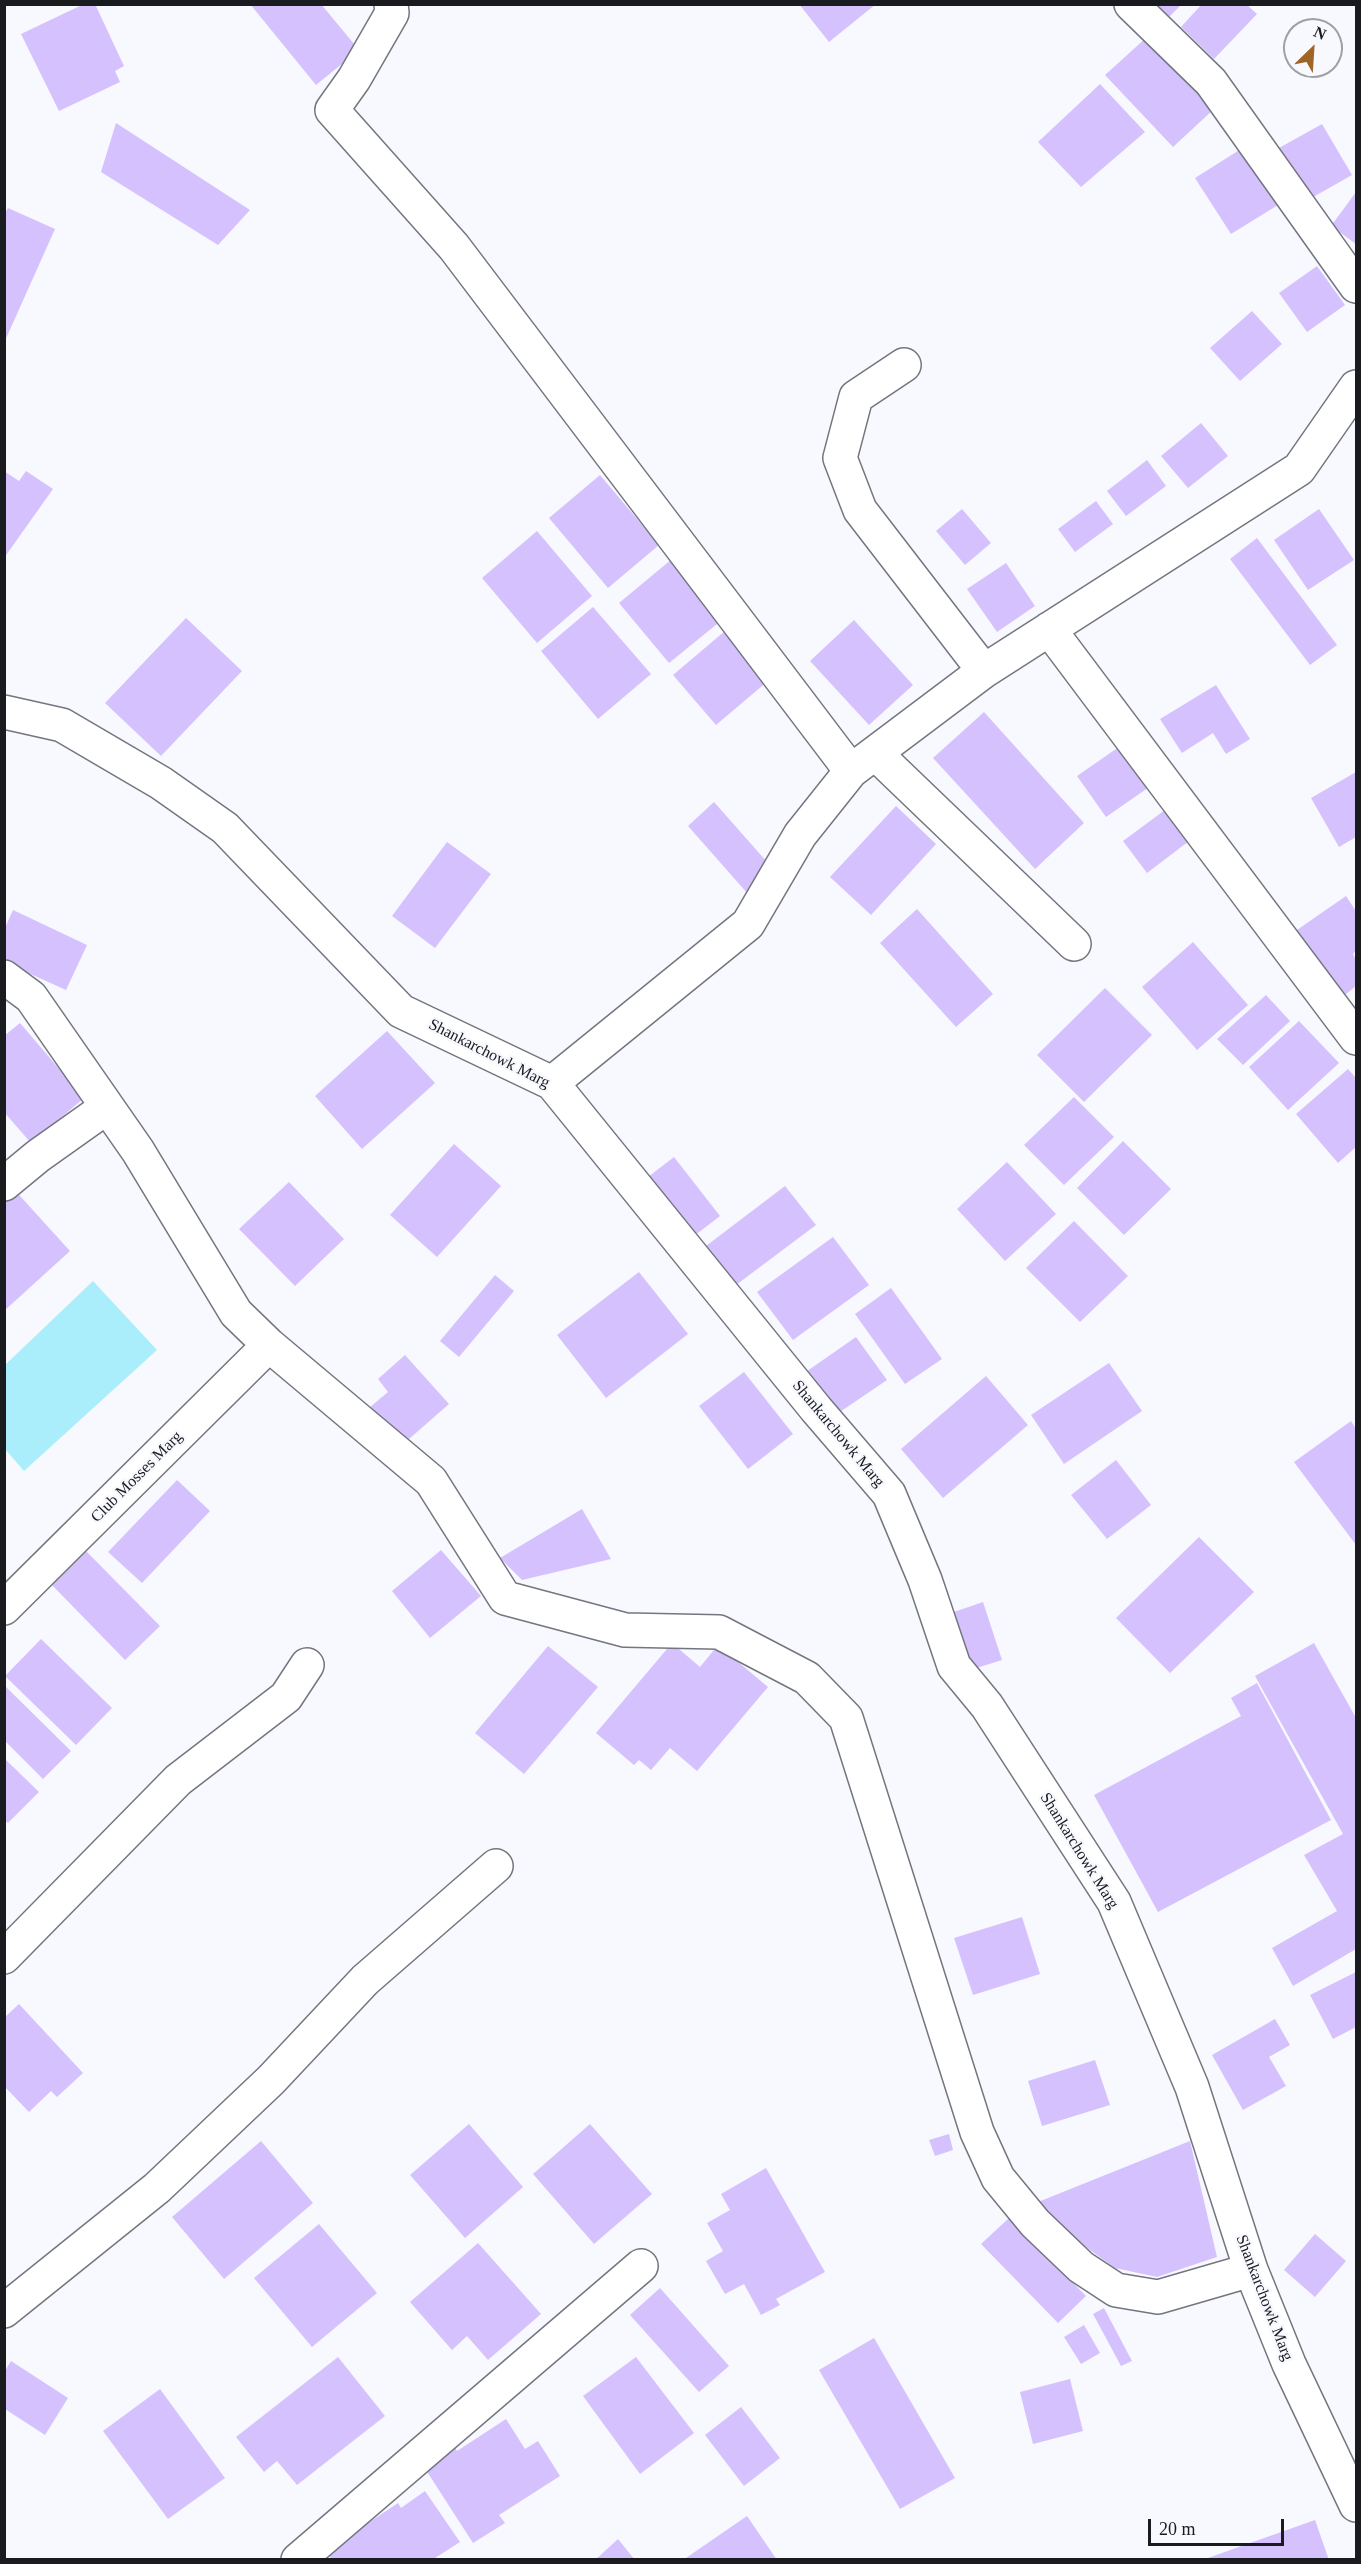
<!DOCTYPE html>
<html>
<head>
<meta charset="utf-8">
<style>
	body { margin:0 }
	#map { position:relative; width:1361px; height:2564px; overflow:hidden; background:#f7f9fe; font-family:Georgia,serif }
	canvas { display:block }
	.frame { position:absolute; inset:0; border:6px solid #1a1b1f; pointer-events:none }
	.north { position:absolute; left:1283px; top:18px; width:60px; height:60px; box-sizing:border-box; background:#f7f9fe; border:2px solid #9fa0a5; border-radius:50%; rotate:25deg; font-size:16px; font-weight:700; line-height:24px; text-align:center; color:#1a1b1f }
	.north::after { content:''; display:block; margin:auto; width:21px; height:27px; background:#a16427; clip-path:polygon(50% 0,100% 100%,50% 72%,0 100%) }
	.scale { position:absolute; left:1148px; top:2519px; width:136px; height:27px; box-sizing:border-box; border:3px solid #1a1b1f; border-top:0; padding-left:8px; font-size:18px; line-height:21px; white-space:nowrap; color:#1a1b1f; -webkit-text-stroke:4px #f7f9fe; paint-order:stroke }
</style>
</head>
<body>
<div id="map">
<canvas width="1361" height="2564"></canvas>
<div class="frame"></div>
<div class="north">N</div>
<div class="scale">20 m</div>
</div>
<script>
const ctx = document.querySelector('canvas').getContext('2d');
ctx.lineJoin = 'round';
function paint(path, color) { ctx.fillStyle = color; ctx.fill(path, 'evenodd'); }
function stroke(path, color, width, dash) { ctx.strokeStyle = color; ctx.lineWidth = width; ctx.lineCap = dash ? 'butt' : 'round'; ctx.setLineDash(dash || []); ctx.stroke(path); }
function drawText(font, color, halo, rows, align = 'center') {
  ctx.font = font + ' Georgia,serif'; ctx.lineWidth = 5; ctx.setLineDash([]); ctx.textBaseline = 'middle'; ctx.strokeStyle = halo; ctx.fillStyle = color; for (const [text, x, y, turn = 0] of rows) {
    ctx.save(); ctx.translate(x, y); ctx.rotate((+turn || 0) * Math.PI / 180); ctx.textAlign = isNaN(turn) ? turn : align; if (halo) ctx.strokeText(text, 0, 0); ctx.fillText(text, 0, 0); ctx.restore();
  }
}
const water = new Path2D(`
	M 93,1281 L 157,1350 L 24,1471 L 5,1449 L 5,1365 Z`);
const building = new Path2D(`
	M 84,4 L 95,4 L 124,66 L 115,71 L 120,82 L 59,111 L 21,34 Z
	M 250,4 L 321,4 L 359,50 L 316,85 Z
	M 799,4 L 876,4 L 829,42 Z
	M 1151,4 L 1182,4 L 1166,20 Z
	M 1202,4 L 1246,4 L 1257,14 L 1214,59 L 1181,27 Z
	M 1147,37 L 1214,109 L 1173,147 L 1105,75 Z
	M 1100,84 L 1145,132 L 1081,187 L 1038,142 Z
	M 116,123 L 250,210 L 218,245 L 101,172 Z
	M 1322,124 L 1352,175 L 1308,200 L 1279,148 Z
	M 1241,149 L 1278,205 L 1231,234 L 1195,178 Z
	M 1356,192 L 1356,244 L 1331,226 Z
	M 8,208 L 55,229 L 4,343 L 4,215 Z
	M 1317,266 L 1345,305 L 1307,332 L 1279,293 Z
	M 1252,311 L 1282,344 L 1240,381 L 1210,348 Z
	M 1201,423 L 1228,456 L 1188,488 L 1161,456 Z
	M 1147,460 L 1166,486 L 1126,516 L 1107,491 Z
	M 4,471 L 19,481 L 26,471 L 53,489 L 4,558 Z
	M 600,475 L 659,545 L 608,588 L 549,518 Z
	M 1096,501 L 1113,524 L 1075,552 L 1058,529 Z
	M 962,509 L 991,543 L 965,565 L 936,531 Z
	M 1319,509 L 1354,560 L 1308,590 L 1274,540 Z
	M 537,531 L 592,596 L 537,643 L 482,578 Z
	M 1257,538 L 1337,645 L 1310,665 L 1230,559 Z
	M 672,559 L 722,620 L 669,663 L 619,603 Z
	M 1006,563 L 1035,606 L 997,632 L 967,589 Z
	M 593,607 L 651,674 L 598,719 L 541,651 Z
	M 186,618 L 242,671 L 161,756 L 105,703 Z
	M 854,620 L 913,685 L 869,725 L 810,661 Z
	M 725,631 L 768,681 L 716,725 L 673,675 Z
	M 1216,685 L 1250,739 L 1226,754 L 1213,733 L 1182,753 L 1160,719 Z
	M 984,712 L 1084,823 L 1035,869 L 933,758 Z
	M 1126,742 L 1155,783 L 1106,817 L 1077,776 Z
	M 1356,772 L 1356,837 L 1339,847 L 1311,798 Z
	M 714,802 L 775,871 L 748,894 L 688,826 Z
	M 1173,804 L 1197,835 L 1147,873 L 1123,841 Z
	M 896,806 L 936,844 L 871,915 L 830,877 Z
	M 447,842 L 491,874 L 435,948 L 392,916 Z
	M 1346,896 L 1356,911 L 1356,950 L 1353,954 L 1356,960 L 1356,986 L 1340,999 L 1294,932 Z
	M 917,909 L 993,994 L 956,1027 L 880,943 Z
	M 13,910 L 87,945 L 66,990 L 4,962 L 4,930 Z
	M 1193,942 L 1248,1005 L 1197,1050 L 1142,987 Z
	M 1105,988 L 1152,1035 L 1084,1102 L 1037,1055 Z
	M 1266,995 L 1290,1021 L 1243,1065 L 1217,1039 Z
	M 1299,1021 L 1339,1063 L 1288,1110 L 1249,1067 Z
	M 20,1023 L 84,1098 L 31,1143 L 4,1112 L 4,1036 Z
	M 387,1031 L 435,1083 L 362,1149 L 315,1096 Z
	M 1348,1069 L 1356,1078 L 1356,1147 L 1338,1163 L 1296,1114 Z
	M 1074,1097 L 1114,1137 L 1064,1185 L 1024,1145 Z
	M 1123,1141 L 1171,1189 L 1124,1235 L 1077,1188 Z
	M 454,1144 L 501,1186 L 437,1257 L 390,1215 Z
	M 674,1157 L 720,1216 L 685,1243 L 639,1184 Z
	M 1007,1162 L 1056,1214 L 1005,1261 L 957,1209 Z
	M 289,1182 L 344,1239 L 295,1286 L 239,1229 Z
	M 11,1186 L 70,1251 L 4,1311 L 4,1192 Z
	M 785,1186 L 816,1225 L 732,1288 L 702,1249 Z
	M 1074,1221 L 1128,1276 L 1080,1322 L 1026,1268 Z
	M 833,1237 L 869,1285 L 793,1340 L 757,1292 Z
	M 639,1272 L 688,1334 L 606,1398 L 557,1335 Z
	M 495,1275 L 514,1291 L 459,1357 L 440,1341 Z
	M 891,1288 L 942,1359 L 905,1384 L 855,1314 Z
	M 856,1337 L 887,1380 L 831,1418 L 800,1376 Z
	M 405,1355 L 449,1404 L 401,1446 L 369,1408 L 388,1392 L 378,1379 Z
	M 1109,1363 L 1142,1411 L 1064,1464 L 1031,1415 Z
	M 744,1372 L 793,1434 L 748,1469 L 699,1406 Z
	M 986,1376 L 1028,1425 L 943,1498 L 901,1449 Z
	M 1351,1421 L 1356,1429 L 1356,1545 L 1294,1462 Z
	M 1116,1460 L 1151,1505 L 1107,1539 L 1071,1495 Z
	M 177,1480 L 210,1511 L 142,1583 L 108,1552 Z
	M 582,1509 L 611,1559 L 522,1580 L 500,1558 Z
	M 1199,1537 L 1254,1592 L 1170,1673 L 1116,1618 Z
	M 441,1550 L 481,1596 L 430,1638 L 392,1591 Z
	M 86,1551 L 160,1626 L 125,1660 L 52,1585 Z
	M 983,1602 L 1002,1660 L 970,1670 L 951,1613 Z
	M 41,1639 L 112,1708 L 76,1745 L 5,1676 Z
	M 672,1643 L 700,1667 L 718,1645 L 768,1687 L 697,1771 L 670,1748 L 651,1770 L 639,1760 L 634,1765 L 596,1733 Z
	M 1314,1643 L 1356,1718 L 1356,1949 L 1293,1986 L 1272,1948 L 1337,1911 L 1304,1855 L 1343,1834 L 1255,1676 Z
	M 548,1646 L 598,1687 L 524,1774 L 475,1733 Z
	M 1257,1683 L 1331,1820 L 1158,1912 L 1094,1795 L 1241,1716 L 1231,1698 Z
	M 4,1685 L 71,1751 L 43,1779 L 4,1740 Z
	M 4,1758 L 39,1792 L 8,1823 L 4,1820 Z
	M 1022,1917 L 1040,1974 L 973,1995 L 954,1938 Z
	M 1356,1972 L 1356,2027 L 1333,2039 L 1310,1995 Z
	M 19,2004 L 83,2073 L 57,2097 L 51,2091 L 29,2112 L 4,2086 L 4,2018 Z
	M 1275,2019 L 1290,2045 L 1269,2057 L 1286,2086 L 1243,2110 L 1212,2055 Z
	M 1095,2060 L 1110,2105 L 1042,2126 L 1028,2081 Z
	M 469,2124 L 523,2187 L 465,2238 L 410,2175 Z
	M 590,2124 L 652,2194 L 594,2244 L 533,2174 Z
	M 949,2134 L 953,2150 L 935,2156 L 929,2140 Z
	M 261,2141 L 313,2203 L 224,2279 L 172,2217 Z
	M 1190,2141 L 1217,2257 L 1157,2277 L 1115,2268 L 1079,2242 L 1038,2202 Z
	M 766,2168 L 825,2272 L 776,2299 L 780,2305 L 761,2315 L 744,2284 L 725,2294 L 706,2261 L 723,2251 L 707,2223 L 730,2210 L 721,2194 Z
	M 1009,2218 L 1086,2296 L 1058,2323 L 981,2244 Z
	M 319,2224 L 377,2293 L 312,2347 L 254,2278 Z
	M 1315,2234 L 1346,2261 L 1315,2297 L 1284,2270 Z
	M 478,2243 L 541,2314 L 488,2360 L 467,2336 L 452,2350 L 410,2302 Z
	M 660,2288 L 729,2366 L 699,2392 L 630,2315 Z
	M 1104,2308 L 1132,2361 L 1121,2366 L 1093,2314 Z
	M 1084,2325 L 1100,2353 L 1081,2364 L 1064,2337 Z
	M 874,2338 L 955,2478 L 900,2509 L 819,2370 Z
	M 338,2357 L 385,2416 L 297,2485 L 277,2461 L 264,2472 L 236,2437 Z
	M 636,2357 L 694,2433 L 640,2474 L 583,2396 Z
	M 11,2361 L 68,2398 L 45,2435 L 5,2409 L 5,2371 Z
	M 1070,2379 L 1083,2431 L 1033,2444 L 1020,2392 Z
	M 160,2389 L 225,2478 L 168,2519 L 103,2431 Z
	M 741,2407 L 780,2458 L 744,2486 L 705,2435 Z
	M 506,2419 L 525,2449 L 538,2441 L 560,2476 L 499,2515 L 505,2523 L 473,2543 L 424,2467 L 455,2447 L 457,2451 Z
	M 425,2491 L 460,2542 L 432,2560 L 332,2560 L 326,2551 L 398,2503 L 401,2508 Z
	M 747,2516 L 777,2560 L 683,2560 Z
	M 1315,2520 L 1329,2560 L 1205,2560 L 1205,2559 Z
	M 618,2539 L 635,2560 L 595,2560 Z`);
const minor = new Path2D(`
	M 391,4 L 392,13 L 354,79 L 332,110 L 454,247 L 851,771
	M 1131,4 L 1211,82 L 1356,286
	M 904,365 L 856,397 L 840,458 L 860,510 L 984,671
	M 1049,629 L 1356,1038
	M 4,712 L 62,725 L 161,783 L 225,828 L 401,1011 L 552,1083 L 816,1409 L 889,1494 L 925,1580 L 954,1666 L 987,1706 L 1114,1902 L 1192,2087 L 1251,2270 L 1289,2364 L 1356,2505
	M 875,753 L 1074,944
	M 4,977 L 31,997 L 138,1151 L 236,1313 L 269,1345 L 431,1481 L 505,1598 L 625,1630 L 719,1632 L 807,1678 L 846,1718 L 977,2132 L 998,2178 L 1035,2223 L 1081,2267 L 1116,2290 L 1158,2297 L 1251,2270
	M 552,1083 L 748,924 L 800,835 L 851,771 L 984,671 L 1299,469 L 1356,387
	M 4,1184 L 38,1156 L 107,1107
	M 4,1608 L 269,1345
	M 4,1957 L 178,1780 L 286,1697 L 307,1665
	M 4,2311 L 157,2188 L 271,2080 L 365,1980 L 496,1866
	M 298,2560 L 641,2266`);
const streetNames = [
	["Shankarchowk Marg",489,1054,27],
	["Shankarchowk Marg",838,1434,50],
	["Club Mosses Marg",137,1477,-45],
	["Shankarchowk Marg",1079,1851,58],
	["Shankarchowk Marg",1264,2298,69]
];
paint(water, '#a9eefa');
paint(building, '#d6c1ff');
stroke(minor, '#73767e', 36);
stroke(minor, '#fff', 33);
drawText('16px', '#1a1b1f', '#f7f9fe', streetNames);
</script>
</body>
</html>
